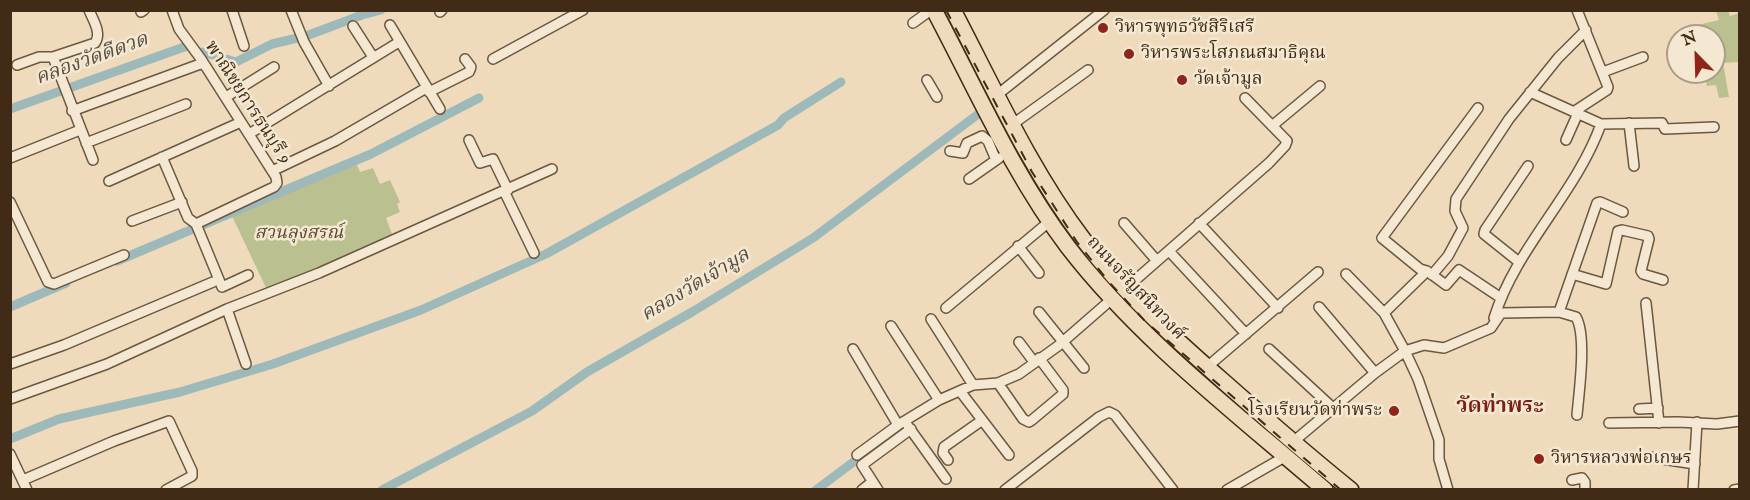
<!DOCTYPE html>
<html>
<head>
<meta charset="utf-8">
<style>
	body { margin:0 }
	#map { position:relative; width:1750px; height:500px; overflow:hidden; background:#efdbbc; font-family:"IM FELL English",serif }
	canvas { display:block }
	.frame { position:absolute; inset:0; border:12px solid #412b16; pointer-events:none }
	.north { position:absolute; left:1666px; top:24px; width:60px; height:60px; box-sizing:border-box; background:#f5e8d3; border:2px solid #ad9c87; border-radius:50%; rotate:337deg; font-size:16px; font-weight:700; line-height:24px; text-align:center; color:#412b16 }
	.north::after { content:''; display:block; margin:auto; width:21px; height:27px; background:#8f2418; clip-path:polygon(50% 0,100% 100%,50% 72%,0 100%) }
</style>
</head>
<body>
<div id="map">
<canvas width="1750" height="500"></canvas>
<div class="frame"></div>
<div class="north">N</div>
</div>
<script>
const ctx = document.querySelector('canvas').getContext('2d');
ctx.lineJoin = 'round';
function paint(path, color) { ctx.fillStyle = color; ctx.fill(path, 'evenodd'); }
function stroke(path, color, width, dash) { ctx.strokeStyle = color; ctx.lineWidth = width; ctx.lineCap = dash ? 'butt' : 'round'; ctx.setLineDash(dash || []); ctx.stroke(path); }
function drawText(font, color, halo, rows, align = 'center') {
  ctx.font = font + ' "IM FELL English","Noto Serif Thai",serif'; ctx.lineWidth = 5; ctx.setLineDash([]); ctx.textBaseline = 'middle'; ctx.strokeStyle = halo; ctx.fillStyle = color; for (const [text, x, y, turn = 0] of rows) {
    ctx.save(); ctx.translate(x, y); ctx.rotate((+turn || 0) * Math.PI / 180); ctx.textAlign = isNaN(turn) ? turn : align; if (halo) ctx.strokeText(text, 0, 0); ctx.fillText(text, 0, 0); ctx.restore();
  }
}
const green = new Path2D(`
	M 1716,11 L 1728,11 L 1730,16 L 1739,13 L 1739,62 L 1723,63 L 1729,97 L 1719,98 L 1716,85 L 1707,86 L 1706,82 L 1698,83 L 1696,76 L 1689,77 L 1689,72 L 1714,72 L 1714,36 L 1683,36 L 1685,28 L 1719,20 Z
	M 356,163 L 360,172 L 373,168 L 380,184 L 390,180 L 400,202 L 397,204 L 400,212 L 386,218 L 394,239 L 268,292 L 232,216 Z`);
const canal = new Path2D(`
	M 202,52 L 236,62 L 272,44 L 306,36 L 362,15 L 381,10
	M 10,109 L 187,46
	M 117,261 L 371,154 L 479,98
	M 10,307 L 66,283
	M 10,439 L 59,419 L 180,392 L 273,364 L 421,310 L 546,254 L 778,125 L 784,118 L 841,82
	M 382,490 L 532,411 L 587,372 L 692,312 L 813,238 L 989,106
	M 816,490 L 864,454`);
const street = new Path2D(`
	M 232,10 L 244,46
	M 291,10 L 304,42 L 329,86
	M 141,12 L 144,10
	M 440,12 L 442,10
	M 913,23 L 931,10
	M 390,25 L 440,109
	M 353,26 L 373,57
	M 53,57 L 93,160
	M 493,59 L 583,10
	M 17,65 L 39,57 L 53,57 L 95,43 C 102,33 93,20 89,10
	M 1603,72 L 1643,57
	M 927,80 L 937,97
	M 429,92 L 469,72 L 471,67 L 465,59
	M 1530,92 L 1601,124 L 1662,123 L 1665,129 L 1714,127
	M 997,95 L 1104,10
	M 226,97 L 274,67
	M 1478,108 L 1382,238 L 1420,269 L 1427,271 L 1446,285 L 1459,270 L 1501,298
	M 72,111 L 203,63
	M 1575,111 L 1607,90 L 1608,87 L 1577,10
	M 1629,123 L 1634,166
	M 1013,124 L 1088,70
	M 1272,126 L 1320,86
	M 249,134 L 399,42
	M 469,140 L 480,163 L 493,159 L 508,190
	M 1566,140 L 1578,113
	M 86,143 L 186,104
	M 950,151 L 963,153 L 967,143 L 982,136 L 988,141 L 996,160
	M 162,157 L 188,218 L 196,224 L 274,187 L 277,183 L 276,177 L 201,59 L 179,29 L 172,10
	M 10,158 L 80,130
	M 272,171 L 335,141 L 426,88
	M 969,179 L 999,158
	M 109,181 L 241,122
	M 504,191 L 534,253
	M 10,202 L 48,282 L 54,284 L 124,255
	M 132,221 L 182,202
	M 1124,223 L 1157,261
	M 1199,223 L 1278,308
	M 196,224 L 222,287 L 248,275
	M 1018,246 L 1039,273
	M 1169,251 L 1246,334
	M 1519,262 L 1484,234 L 1485,230 L 1528,166
	M 1346,274 L 1384,313 L 1405,351 L 1418,379 L 1439,440 L 1439,459 L 1448,490
	M 1572,274 L 1606,284 L 1618,231 L 1622,230 L 1648,236 L 1649,239 L 1641,271 L 1643,274 L 1663,280
	M 1432,275 L 1448,256 L 1463,228 L 1455,211 L 1456,199 L 1509,119 L 1558,58 L 1586,30
	M 1125,289 L 1269,163 L 1285,146 L 1287,141 L 1245,98
	M 1646,303 L 1659,423
	M 1319,307 L 1375,373
	M 946,308 L 1050,221
	M 227,309 L 246,364
	M 1039,312 L 1084,368
	M 1559,312 L 1597,203 L 1600,202 L 1623,212
	M 1384,313 L 1427,271
	M 1494,318 C 1516,247 1576,194 1601,124
	M 931,319 L 973,385
	M 891,326 L 939,400
	M 1019,342 L 1034,362
	M 853,349 L 898,425
	M 1269,349 L 1333,408
	M 10,364 L 64,345 L 213,282
	M 1207,367 L 1318,272
	M 998,383 L 1023,419 L 1029,422 L 1032,420 L 1063,394 L 1063,390 L 1039,358
	M 960,391 L 1009,455
	M 10,399 L 107,364 L 227,309 L 319,273 L 552,169
	M 1639,409 L 1658,408
	M 1609,423 L 1678,422 L 1717,424 L 1740,421
	M 908,426 L 946,479
	M 1293,442 L 1375,373 L 1405,351 L 1424,345 L 1444,348 L 1491,328 L 1501,313 L 1559,312 L 1576,317 C 1587,336 1579,392 1577,415
	M 10,454 L 27,490
	M 857,455 L 898,425 L 939,400 L 973,385 L 998,383 L 1019,374 L 1058,346 L 1113,298
	M 1649,457 L 1695,464
	M 948,460 L 943,453 L 944,447 L 981,421
	M 23,480 L 114,441 L 169,421 L 192,471 L 192,476 L 166,490
	M 1572,480 L 1582,478 L 1585,482 L 1585,490
	M 862,490 L 872,482
	M 878,490 L 862,465 L 911,429
	M 1005,490 L 1099,417 L 1109,412 L 1115,415 L 1173,490
	M 1227,490 L 1286,456
	M 1693,490 L 1697,422
	M 1734,490 L 1740,489`);
const primary = new Path2D(`
	M 934,10 C 976,89 1014,176 1068,247 C 1139,339 1237,414 1325,490
	M 953,10 C 994,88 1030,169 1083,239 C 1123,293 1173,337 1223,381 C 1265,418 1307,455 1351,490`);
const rail = new Path2D(`
	M 946,10 L 1032,172 L 1077,242 L 1109,282 L 1145,321 L 1341,490`);
const markers = [
	[1103,28,6,"#8f2418"],
	[1129,54,6,"#8f2418"],
	[1182,80,6,"#8f2418"],
	[1394,411,6,"#8f2418"],
	[1539,459,6,"#8f2418"]
];
const poiNames = [
	["วิหารพุทธวัชสิริเสรี",1115,28],
	["วิหารพระโสภณสมาธิคุณ",1141,54],
	["วัดเจ้ามูล",1194,80],
	["โรงเรียนวัดท่าพระ",1382,411,"right"],
	["วิหารหลวงพ่อเกษร",1551,459]
];
const streetNames = [
	["พาณิชยการธนบุรี 9",247,103,57],
	["ถนนจรัญสนิทวงศ์",1135,289,47]
];
const parkNames = [
	["สวนลุงสรณ์",299,234]
];
const waterNames = [
	["คลองวัดดีดวด",92,60,-20],
	["คลองวัดเจ้ามูล",696,286,-31]
];
const quarterNames = [
	["วัดท่าพระ",1500,408]
];
paint(green, '#bac090');
stroke(canal, '#9db9ba', 9);
stroke(street, '#6c5740', 12);
stroke(primary, '#412b16', 18);
stroke(street, '#f5e8d3', 9);
stroke(primary, '#efdbbc', 15);
stroke(rail, '#412b16', 2, [10, 10]);
for (const [x, y, r, color] of markers) { const dot = new Path2D(); dot.arc(x, y, r, 0, 2 * Math.PI); ctx.fillStyle = color; ctx.fill(dot); stroke(dot, '#f5e8d3', 2); }
drawText('18px', '#412b16', '#f5e8d3', poiNames, 'left');
drawText('18px', '#412b16', '#f5e8d3', streetNames);
drawText('italic 18px', '#59492e', '#f5e8d3', parkNames);
drawText('italic 20px', '#584e3f', '#f5e8d3', waterNames);
drawText('bold 21px', '#7a1f14', '#f5e8d3', quarterNames);
</script>
</body>
</html>
